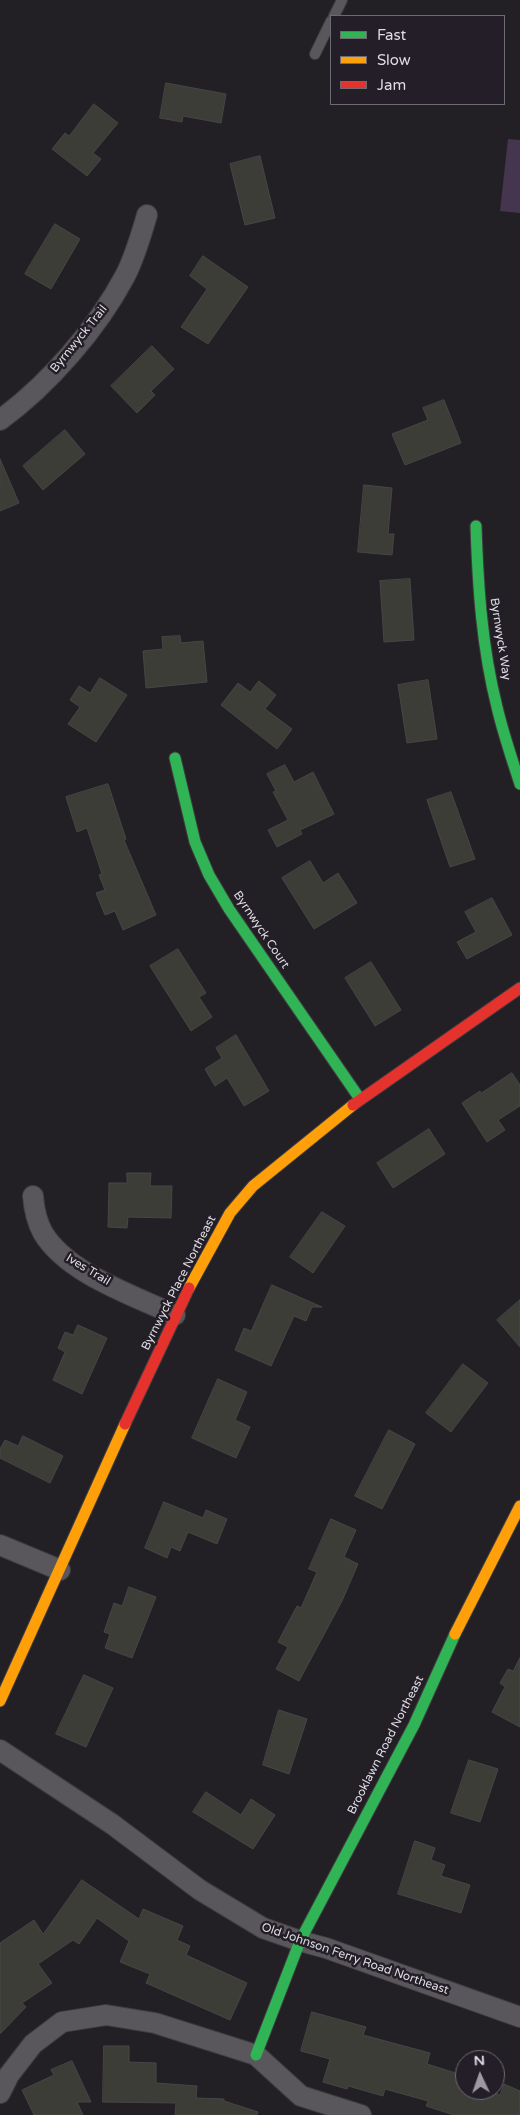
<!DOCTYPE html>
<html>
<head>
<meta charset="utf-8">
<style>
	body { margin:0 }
	#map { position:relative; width:520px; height:2115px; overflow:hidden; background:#232025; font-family:"Varela Round",sans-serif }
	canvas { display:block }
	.legend { position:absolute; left:330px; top:15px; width:175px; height:90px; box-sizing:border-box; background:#231e27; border:1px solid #6e6a72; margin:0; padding:6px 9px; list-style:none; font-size:15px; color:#dfdce2 }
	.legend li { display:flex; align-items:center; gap:10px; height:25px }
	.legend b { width:25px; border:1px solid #6e6a72 }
	.north { position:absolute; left:455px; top:2050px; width:50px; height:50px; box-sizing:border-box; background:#231e27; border:1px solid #6e6a72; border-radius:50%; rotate:357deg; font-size:14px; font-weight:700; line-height:20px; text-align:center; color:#dfdce2 }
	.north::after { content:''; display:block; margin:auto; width:18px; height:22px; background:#9d9aa0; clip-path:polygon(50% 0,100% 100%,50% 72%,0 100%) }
</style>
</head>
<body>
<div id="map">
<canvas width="520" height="2115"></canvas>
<ul class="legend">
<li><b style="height:6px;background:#30b455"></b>Fast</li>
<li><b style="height:6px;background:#ff9f0a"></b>Slow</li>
<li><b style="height:6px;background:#e5322d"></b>Jam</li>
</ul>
<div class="north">N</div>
</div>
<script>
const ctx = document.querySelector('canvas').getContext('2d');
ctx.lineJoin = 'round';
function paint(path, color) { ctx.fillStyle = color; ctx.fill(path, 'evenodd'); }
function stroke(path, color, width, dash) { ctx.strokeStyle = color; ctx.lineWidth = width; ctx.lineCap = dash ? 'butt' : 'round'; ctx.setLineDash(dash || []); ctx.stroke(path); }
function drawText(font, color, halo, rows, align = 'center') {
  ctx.font = font + ' "Varela Round",sans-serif'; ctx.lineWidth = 5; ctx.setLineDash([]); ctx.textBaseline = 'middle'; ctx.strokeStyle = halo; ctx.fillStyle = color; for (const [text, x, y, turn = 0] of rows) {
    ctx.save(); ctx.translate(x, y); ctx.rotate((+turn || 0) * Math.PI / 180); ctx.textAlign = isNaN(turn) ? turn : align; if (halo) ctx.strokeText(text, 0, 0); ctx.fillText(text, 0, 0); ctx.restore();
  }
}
const green = new Path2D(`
	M 508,139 L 520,140 L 520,213 L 500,211 Z`);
const building = new Path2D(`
	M 166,83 L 226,94 L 221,123 L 183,116 L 182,122 L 160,118 Z
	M 94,104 L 118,123 L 93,153 L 101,159 L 87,176 L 52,149 L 65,133 L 69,136 Z
	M 260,156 L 275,218 L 245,225 L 230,164 Z
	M 55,224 L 80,239 L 51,289 L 25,274 Z
	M 203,256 L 248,287 L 208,344 L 181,327 L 207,289 L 190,276 Z
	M 152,346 L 174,369 L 151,391 L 155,395 L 137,413 L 111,386 Z
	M 444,400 L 461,443 L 405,465 L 392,434 L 428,420 L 423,408 Z
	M 65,430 L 85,454 L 43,490 L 23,466 Z
	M 0,459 L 19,503 L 0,511 Z
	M 364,485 L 392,488 L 388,534 L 394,534 L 392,555 L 358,552 Z
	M 410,579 L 414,640 L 384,642 L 380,581 Z
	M 180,636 L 181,643 L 203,641 L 207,682 L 146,688 L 143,651 L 163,649 L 162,637 Z
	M 100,678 L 127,695 L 96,742 L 68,724 L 80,707 L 70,700 L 79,686 L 90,693 Z
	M 428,680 L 437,739 L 407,743 L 398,685 Z
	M 259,681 L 276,695 L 265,709 L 292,729 L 277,749 L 221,705 L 238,683 L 250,692 Z
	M 285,765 L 294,782 L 313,772 L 334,814 L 300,830 L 302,834 L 277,847 L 268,830 L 288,820 L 273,792 L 276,791 L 267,774 Z
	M 108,784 L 126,839 L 124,840 L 156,915 L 123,930 L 115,911 L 105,915 L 96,893 L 105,890 L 99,875 L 102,874 L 87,828 L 77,832 L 66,797 Z
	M 451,792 L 475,859 L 450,867 L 427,800 Z
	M 310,861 L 323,883 L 338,873 L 357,903 L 314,929 L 282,878 Z
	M 492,898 L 512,935 L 467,959 L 457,942 L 476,932 L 465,912 Z
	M 178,949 L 206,993 L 199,997 L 212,1017 L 191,1031 L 150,966 Z
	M 371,962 L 401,1010 L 375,1026 L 345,978 Z
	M 236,1035 L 269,1091 L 244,1106 L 227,1078 L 215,1086 L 205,1069 L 222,1058 L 216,1048 Z
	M 512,1073 L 520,1085 L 520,1106 L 498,1120 L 505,1130 L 487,1142 L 462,1103 L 480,1091 L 481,1093 Z
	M 429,1129 L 445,1154 L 393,1188 L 377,1163 Z
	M 127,1173 L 151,1173 L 150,1186 L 172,1186 L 171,1218 L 128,1217 L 127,1228 L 108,1227 L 109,1183 L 127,1183 Z
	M 322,1212 L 345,1226 L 313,1273 L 290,1257 Z
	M 272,1285 L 322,1307 L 312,1307 L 306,1321 L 294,1316 L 271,1366 L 235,1350 L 244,1328 L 251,1331 Z
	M 520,1300 L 520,1347 L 497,1320 Z
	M 78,1325 L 107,1338 L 82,1394 L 53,1380 L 65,1352 L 58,1348 L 65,1332 L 73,1335 Z
	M 463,1364 L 488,1383 L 451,1432 L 426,1413 Z
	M 218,1379 L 247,1392 L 235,1420 L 250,1427 L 236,1458 L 192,1438 Z
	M 389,1430 L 415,1444 L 382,1509 L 355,1496 Z
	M 23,1436 L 63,1456 L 50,1483 L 0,1458 L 0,1449 L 5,1440 L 18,1446 Z
	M 164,1502 L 203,1518 L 206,1510 L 227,1519 L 217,1544 L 188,1532 L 180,1551 L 171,1547 L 167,1558 L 145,1548 Z
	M 331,1519 L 356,1530 L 344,1557 L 358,1564 L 342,1601 L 299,1681 L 276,1669 L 288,1647 L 278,1642 L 297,1606 L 301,1608 L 317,1572 L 309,1569 Z
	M 129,1587 L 156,1597 L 132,1658 L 105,1648 L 110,1634 L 104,1632 L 114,1603 L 122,1606 Z
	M 520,1658 L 520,1727 L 492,1712 L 505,1687 L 500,1683 L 508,1669 L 513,1671 Z
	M 84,1675 L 113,1688 L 86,1747 L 56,1734 Z
	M 279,1710 L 307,1719 L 289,1774 L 263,1765 Z
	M 469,1760 L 498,1769 L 480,1822 L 451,1813 Z
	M 206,1792 L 241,1815 L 251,1799 L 275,1815 L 253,1849 L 193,1812 Z
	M 415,1841 L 435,1848 L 431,1860 L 445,1865 L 441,1876 L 470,1885 L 461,1913 L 398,1894 Z
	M 82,1880 L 139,1919 L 143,1909 L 183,1926 L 177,1940 L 190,1946 L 186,1955 L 247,1983 L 230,2020 L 146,1983 L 150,1974 L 120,1962 L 129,1941 L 97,1918 L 79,1944 L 73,1940 L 38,1964 L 52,1983 L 22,2003 L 26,2007 L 0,2034 L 0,1943 L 34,1920 L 43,1934 Z
	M 312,2012 L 366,2027 L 363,2035 L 430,2053 L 427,2064 L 465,2076 L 465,2090 L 485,2090 L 500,2095 L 504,2084 L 520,2091 L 520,2115 L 454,2115 L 426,2106 L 428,2101 L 385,2089 L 383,2096 L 348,2086 L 347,2089 L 323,2082 L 330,2059 L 301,2051 Z
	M 104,2046 L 129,2046 L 129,2062 L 156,2063 L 156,2083 L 197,2086 L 196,2098 L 224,2099 L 224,2101 L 258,2112 L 257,2115 L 175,2115 L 176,2103 L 103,2102 Z
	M 72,2061 L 91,2102 L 77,2102 L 83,2115 L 34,2115 L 22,2090 L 54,2075 L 51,2070 Z`);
const lane = new Path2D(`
	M 334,16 L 342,0
	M 315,54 L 331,21`);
const street = new Path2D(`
	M 0,420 C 48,385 97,329 125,276 C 135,257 141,235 147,215
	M 33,1196 C 34,1209 37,1222 43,1233 C 68,1274 133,1295 175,1315
	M 0,1545 L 60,1570
	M 0,1750 L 112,1824 L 200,1890 L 263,1928 L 300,1941 L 326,1948 L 520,2017
	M 0,2093 L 9,2075 L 33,2044 L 62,2022 L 106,2015 L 155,2023 L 256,2055 L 301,2096 L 361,2115`);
const fast = new Path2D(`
	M 476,526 C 478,587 482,648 497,707 C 503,733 512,759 520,784
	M 175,758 L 195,842 L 209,875 L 229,909 L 360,1099
	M 256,2055 L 300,1941 L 414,1725 L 455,1634`);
const slow = new Path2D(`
	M 189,1288 L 230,1213 L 253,1186 L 353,1105
	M 455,1634 L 520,1506
	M 0,1701 L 125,1424`);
const jam = new Path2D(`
	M 353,1105 L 520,988
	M 125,1424 L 189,1288`);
const streetNames = [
	["Byrnwyck Trail",79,339,-51],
	["Byrnwyck Way",500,639,81],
	["Byrnwyck Court",261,930,56],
	["Ives Trail",88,1270,31],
	["Byrnwyck Place Northeast",179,1283,-63],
	["Brooklawn Road Northeast",386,1745,-63],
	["Old Johnson Ferry Road Northeast",355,1959,19]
];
paint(green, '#45354f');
paint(building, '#3c3d36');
stroke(building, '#474647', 1);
stroke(lane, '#3e3c40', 12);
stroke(street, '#3e3c40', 22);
stroke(fast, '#3e3c40', 13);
stroke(slow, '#3e3c40', 13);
stroke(jam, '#3e3c40', 13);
stroke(lane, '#59575b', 10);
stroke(street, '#59575b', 20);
stroke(fast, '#30b455', 11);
stroke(slow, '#ff9f0a', 11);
stroke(jam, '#e5322d', 11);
drawText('12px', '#dfdce2', '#231e27', streetNames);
</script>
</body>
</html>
